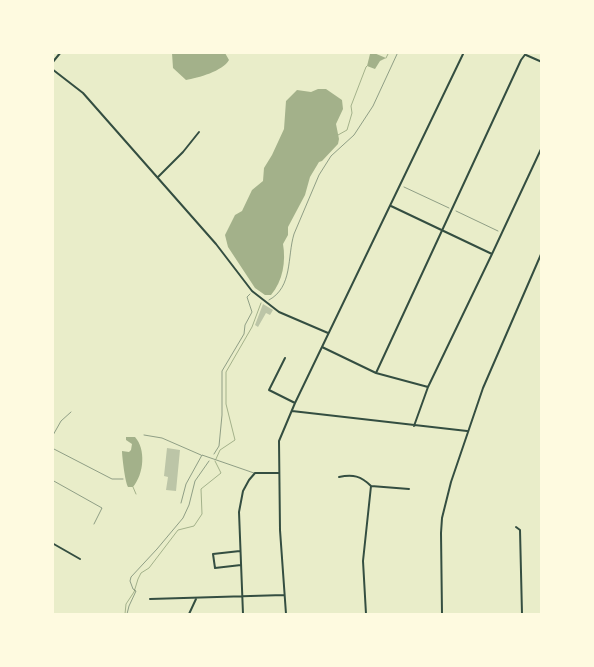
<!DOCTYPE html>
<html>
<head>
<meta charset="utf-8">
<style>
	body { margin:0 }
	#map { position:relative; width:594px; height:667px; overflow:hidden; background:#e9edc9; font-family:Jost,sans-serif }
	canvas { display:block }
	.frame { position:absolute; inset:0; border:54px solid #fefae0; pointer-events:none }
</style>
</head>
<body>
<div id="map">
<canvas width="594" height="667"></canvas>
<div class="frame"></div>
</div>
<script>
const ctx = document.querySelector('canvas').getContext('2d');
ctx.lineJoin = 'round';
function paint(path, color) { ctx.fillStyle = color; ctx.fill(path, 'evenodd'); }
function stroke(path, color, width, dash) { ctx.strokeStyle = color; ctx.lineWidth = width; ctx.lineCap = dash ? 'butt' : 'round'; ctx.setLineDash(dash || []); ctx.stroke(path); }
const water = new Path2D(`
	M 172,53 L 225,53 L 229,60 C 223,71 198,78 186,80 L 173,68 Z
	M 374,53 L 386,58 L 380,61 L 375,69 L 367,66 L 370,54 Z
	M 318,89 L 326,89 L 342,100 L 343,109 L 336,124 L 339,139 L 338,144 L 322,161 L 319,162 L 310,177 L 305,195 L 288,227 L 288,235 L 283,244 C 286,261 283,281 271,295 L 265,295 L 255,288 L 228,247 L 225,235 L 235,215 L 242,211 L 252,190 L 263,181 L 264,168 L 272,155 L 284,129 L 286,101 L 297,90 L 311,92 Z
	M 126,437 L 135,437 C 146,449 144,474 133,487 L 128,487 C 125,482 122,456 122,451 L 129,452 L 131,450 L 132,444 L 126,440 Z`);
const stream = new Path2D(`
	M 386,58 L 389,52
	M 338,135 L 347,130 L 352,113 L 351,106 L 366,67 L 367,66
	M 216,459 L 220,450 L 235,440 L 226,404 L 226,372 L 252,327 L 261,303
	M 133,487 L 136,494
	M 125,614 L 126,604 L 134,592 L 138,579 L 141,573 L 149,568 L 178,530 L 194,526 L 202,514 L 201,489 L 221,473 L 215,461`);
const building = new Path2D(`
	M 263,304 L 273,310 L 270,315 L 266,313 L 258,327 L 255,325 Z
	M 167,448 L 180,450 L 176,491 L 166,490 L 168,477 L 164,476 Z`);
const path = new Path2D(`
	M 404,187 L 449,208
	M 456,211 L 498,231
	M 269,300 C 293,287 287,257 294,234 L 319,175 L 331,156 L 354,135 L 373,106 L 398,52
	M 52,437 L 61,421 L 71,412
	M 52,448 L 112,479 L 123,479
	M 214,454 L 219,446 L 222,415 L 222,371 L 244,334 L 245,325 L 252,312 L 247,297 L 250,294
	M 52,480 L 102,508 L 94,524
	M 127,614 L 129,606 L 136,591 L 133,589 L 130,581 L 131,577 L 157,549 L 183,518 L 189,505 L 195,481 L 209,461`);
const service = new Path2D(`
	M 144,435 L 162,438 L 201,455
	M 181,503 L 186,484 L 202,455 L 254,473`);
const minor = new Path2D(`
	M 526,55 L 542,62
	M 52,69 L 83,93 L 216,244 L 252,291 L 279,312 L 328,333
	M 158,177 L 183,152 L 199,132
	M 391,206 L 492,254
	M 322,347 L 376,373 L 428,387
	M 285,358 L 269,390 L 295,403
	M 376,373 L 521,60 L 527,52
	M 292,411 L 467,431
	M 414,426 L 428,387 L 492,254 L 542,147
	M 339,477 C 353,474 361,476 371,486
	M 516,527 L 520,530 L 522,614
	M 52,543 L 80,559
	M 240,551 L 213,554 L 215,568 L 241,565
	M 150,599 L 284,595
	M 189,614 L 196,599
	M 243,614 L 239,512 L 243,491 L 249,480 L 255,473 L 278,473
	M 286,614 L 280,530 L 279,441 L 295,403 L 464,52
	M 366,614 L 363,561 L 371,486 L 409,489
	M 442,614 L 441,533 L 442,518 L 451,482 L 483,388 L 542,252`);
const tertiary = new Path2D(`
	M 52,63 L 61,52`);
paint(water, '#a3b18a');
stroke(stream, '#a3b18a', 1);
paint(building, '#bcc5a7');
stroke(path, '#344e41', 0.5);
stroke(service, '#344e41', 0.5);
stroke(minor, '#344e41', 2);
stroke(tertiary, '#344e41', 2);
</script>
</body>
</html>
